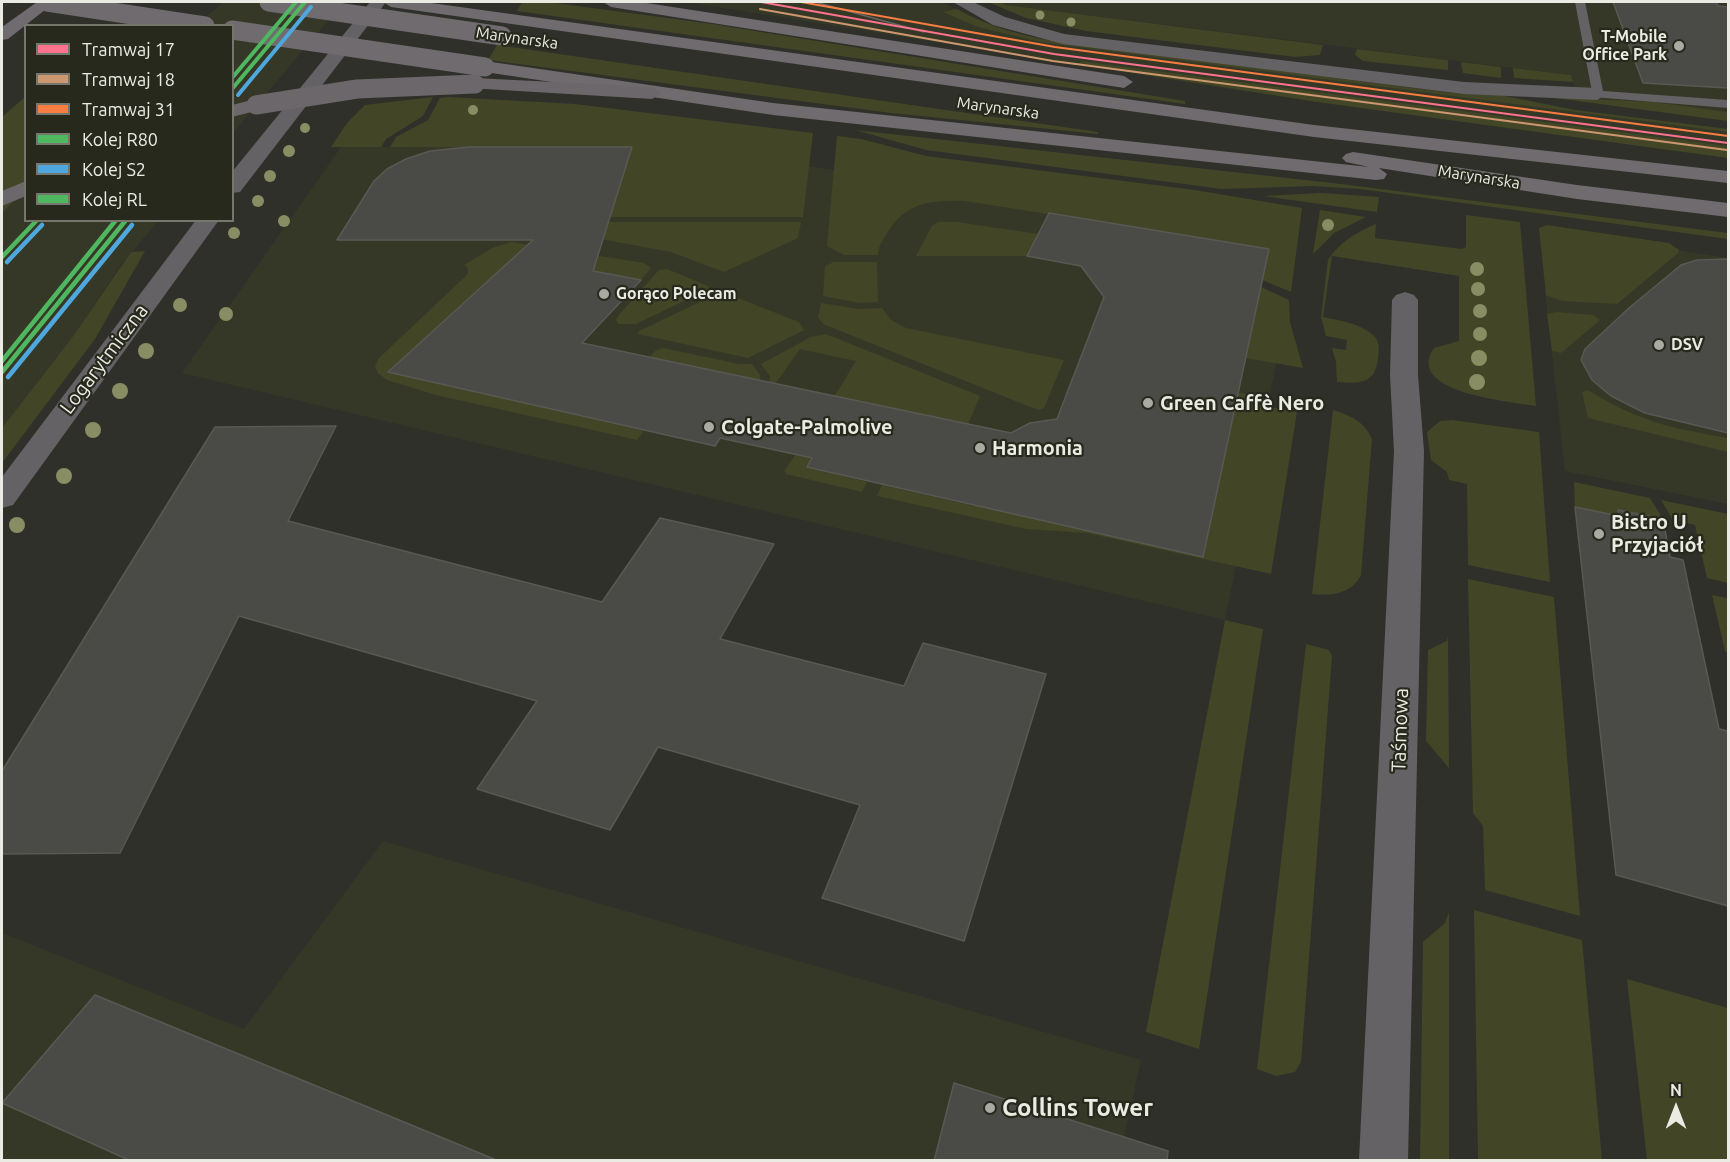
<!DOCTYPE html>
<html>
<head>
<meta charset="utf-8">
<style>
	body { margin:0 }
	#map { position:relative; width:1730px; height:1162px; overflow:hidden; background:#2f302a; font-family:Ubuntu,sans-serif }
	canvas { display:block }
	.frame { position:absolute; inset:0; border:3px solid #eaebe3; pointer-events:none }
	.legend { position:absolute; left:24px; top:24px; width:210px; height:198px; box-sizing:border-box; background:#28291d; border:2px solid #76776c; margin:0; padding:8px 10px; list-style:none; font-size:18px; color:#eaebe3 }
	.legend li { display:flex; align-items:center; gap:12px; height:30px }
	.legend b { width:30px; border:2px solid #76776c }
	.north { position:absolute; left:1646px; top:1078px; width:60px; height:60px; -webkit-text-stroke:4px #28291d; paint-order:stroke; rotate:0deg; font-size:16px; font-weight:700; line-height:24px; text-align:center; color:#eaebe3 }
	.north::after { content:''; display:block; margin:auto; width:21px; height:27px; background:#eaebe3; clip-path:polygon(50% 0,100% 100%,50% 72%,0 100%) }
</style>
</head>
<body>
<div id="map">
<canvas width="1730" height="1162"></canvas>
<div class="frame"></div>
<ul class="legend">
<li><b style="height:8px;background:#fc738d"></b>Tramwaj 17</li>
<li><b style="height:8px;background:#cd976f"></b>Tramwaj 18</li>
<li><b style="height:8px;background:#f77d43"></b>Tramwaj 31</li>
<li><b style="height:8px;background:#4fb75f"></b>Kolej R80</li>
<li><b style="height:8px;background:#4fa8dd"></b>Kolej S2</li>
<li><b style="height:8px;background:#4fb75f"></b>Kolej RL</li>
</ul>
<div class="north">N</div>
</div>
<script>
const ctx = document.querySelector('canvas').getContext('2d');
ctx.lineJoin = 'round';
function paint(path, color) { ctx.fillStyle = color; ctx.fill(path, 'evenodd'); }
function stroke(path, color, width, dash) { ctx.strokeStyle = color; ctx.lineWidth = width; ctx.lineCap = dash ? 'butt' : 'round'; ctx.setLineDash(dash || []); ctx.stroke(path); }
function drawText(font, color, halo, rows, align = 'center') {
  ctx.font = font + ' Ubuntu,sans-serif'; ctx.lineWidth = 4.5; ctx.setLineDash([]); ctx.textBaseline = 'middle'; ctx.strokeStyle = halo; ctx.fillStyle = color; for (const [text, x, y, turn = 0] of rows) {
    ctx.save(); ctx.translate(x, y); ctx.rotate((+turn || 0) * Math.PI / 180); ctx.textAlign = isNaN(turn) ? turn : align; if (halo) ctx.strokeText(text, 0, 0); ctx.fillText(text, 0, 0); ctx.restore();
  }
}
const built = new Path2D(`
	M 223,2 L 344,2 L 233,133 L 232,26 L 196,26 Z
	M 686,2 L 942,2 L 980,22 L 1034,38 L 1065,43 L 1481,95 L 1575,110 L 1728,129 L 1728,158 L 1242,91 Z
	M 1001,2 L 1728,2 L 1728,117 L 1577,98 L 1571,75 L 1006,5 Z
	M 658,143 L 834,170 L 1049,213 L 1269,249 L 1246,354 L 1277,359 L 1225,620 L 182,373 L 341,147 L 632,147 Z
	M 25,190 L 26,220 L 158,221 L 121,265 L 71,339 L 2,428 L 2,213 Z
	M 1651,246 L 1728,258 L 1728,504 L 1565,471 L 1545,290 L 1551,290 Z
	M 383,841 L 1141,1060 L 1124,1137 L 1111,1133 L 1107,1160 L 2,1160 L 2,933 L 244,1029 Z`);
const green = new Path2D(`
	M 522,2 L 548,2 L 712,24 L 1185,101 L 1185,104 L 517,11 Z
	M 988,2 L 1001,2 L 1006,5 L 1323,45 L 1320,55 L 1295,57 L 1086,31 L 1026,18 Z
	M 957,9 C 991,28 1026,37 1065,43 L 1451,93 L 1500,95 L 1575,110 L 1728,129 L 1728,132 L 1040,42 L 978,27 L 943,12 Z
	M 497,45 L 1098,132 L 1098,134 L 891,113 L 488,60 Z
	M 1357,49 L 1448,60 L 1448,70 L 1363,61 L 1355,55 Z
	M 1081,61 L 1728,146 L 1728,158 L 1317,102 L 1079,64 Z
	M 1461,62 L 1501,67 L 1501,78 L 1463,73 Z
	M 1513,68 L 1571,75 L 1573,82 L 1514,78 Z
	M 25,97 L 25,190 L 2,213 L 2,117 Z
	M 433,97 L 423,116 L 386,139 L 381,147 L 331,147 L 347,123 L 365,105 Z
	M 448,97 L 575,104 L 813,133 L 803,217 L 545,217 L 517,205 L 614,206 L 632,148 L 390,147 L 396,137 L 428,120 L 440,98 Z
	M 1547,97 L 1653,102 L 1728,112 L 1728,121 Z
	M 855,130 L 1341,184 L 1728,233 L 1728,239 L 1360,189 L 1313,186 L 1222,189 L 926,150 Z
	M 837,136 L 861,139 L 926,156 L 1195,190 L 1302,208 L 1291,292 L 1262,280 L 1269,249 L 965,201 C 928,200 906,203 887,233 C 883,240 878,246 878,255 L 844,255 L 827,246 Z
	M 1322,193 L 1379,197 L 1377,212 L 1263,196 Z
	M 1320,210 L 1366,217 L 1334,233 L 1313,254 Z
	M 1466,215 L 1520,222 L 1536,406 C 1513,402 1403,393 1434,348 L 1459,341 L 1459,276 L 1332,256 L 1323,317 C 1340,321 1360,323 1373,335 C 1380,341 1379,349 1378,357 C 1376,384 1360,384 1337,382 L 1336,362 L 1332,348 L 1346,350 L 1347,340 L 1326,336 L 1321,317 L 1328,260 C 1340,241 1356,233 1376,224 L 1375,238 L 1462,249 L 1466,247 Z
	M 532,222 L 801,222 L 798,238 L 724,272 L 671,252 L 536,227 Z
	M 938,222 L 957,222 L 1038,234 L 1027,256 L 916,256 L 932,226 Z
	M 1547,225 L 1669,243 L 1679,250 L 1678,253 L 1617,304 L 1562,301 L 1546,295 L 1539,228 Z
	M 511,242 L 644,263 L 651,268 L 641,280 L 516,256 L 389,371 L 644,431 L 637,440 L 436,395 L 387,380 L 378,373 L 375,367 L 378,359 L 468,274 L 468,268 L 464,265 L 492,248 Z
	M 145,251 L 95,339 L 2,463 L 2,428 L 71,339 L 129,255 L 132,252 Z
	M 834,262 L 877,262 L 878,302 L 860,303 L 823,296 L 825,266 Z
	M 667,269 L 708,286 L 709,289 L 636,324 L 618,324 L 616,320 L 619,315 L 659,270 Z
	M 1261,287 L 1289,300 L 1290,322 L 1303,368 L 1246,358 Z
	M 725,293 L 799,322 L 804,330 L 748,358 L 638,334 L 639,331 L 715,295 Z
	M 821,303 L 859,309 L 882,308 L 891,320 L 906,328 L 1064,360 L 1044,408 L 1038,410 L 823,324 L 818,317 Z
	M 1556,312 L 1593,315 L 1600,320 L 1561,353 L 1552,351 L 1547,314 Z
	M 826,334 L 980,396 L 968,424 L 834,397 L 856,361 L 800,349 L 775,384 L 769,383 L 770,376 L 761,364 L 811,337 Z
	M 663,348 L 739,364 L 752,364 L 760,375 L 760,381 L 650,357 L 655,351 Z
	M 1588,390 C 1639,422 1671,428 1728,438 L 1728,452 L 1588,418 L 1582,392 Z
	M 1238,393 L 1267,397 L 1265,406 L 1297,412 L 1271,574 L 1087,533 L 1026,529 L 877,496 L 882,485 L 973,506 Z
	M 1333,410 C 1351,416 1364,421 1372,439 L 1361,575 C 1352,594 1331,596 1312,594 Z
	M 1452,420 L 1539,432 L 1550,582 L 1468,565 L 1467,484 L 1449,480 L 1447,472 L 1431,460 L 1427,432 L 1440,421 Z
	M 795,455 L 811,459 L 807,467 L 867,482 L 862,492 L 786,474 L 785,470 Z
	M 1574,482 L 1650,498 L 1663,519 L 1619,510 L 1619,516 L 1575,507 Z
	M 1661,500 L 1728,514 L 1728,583 L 1707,578 L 1695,525 L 1673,520 Z
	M 1468,579 L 1554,597 L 1580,916 L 1485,890 L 1483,826 L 1473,813 Z
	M 1712,595 L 1728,598 L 1728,653 L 1725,651 Z
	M 1225,620 L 1263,629 L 1199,1049 L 1146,1032 Z
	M 1448,636 L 1449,768 L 1426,741 L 1428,650 L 1447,641 Z
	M 1306,644 L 1329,650 L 1332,656 L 1301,1062 L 1295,1072 L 1276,1076 L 1257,1069 Z
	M 1474,910 L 1582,940 L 1602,1160 L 1478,1160 Z
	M 1449,912 L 1449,1160 L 1420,1160 L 1423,942 L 1445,923 Z
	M 1627,979 L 1728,1008 L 1728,1160 L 1647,1160 Z`);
const building = new Path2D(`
	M 1613,2 L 1716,2 L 1718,6 L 1728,7 L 1728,88 L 1643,83 Z
	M 469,147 L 632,147 L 593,271 L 641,280 L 582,343 L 1011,433 L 1030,423 L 1057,419 L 1104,297 L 1081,266 L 1027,256 L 1049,213 L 1269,249 L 1203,557 L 807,467 L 812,458 L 720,438 L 715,446 L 388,372 L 533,240 L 337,240 L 374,181 L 387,169 L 406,159 L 430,151 Z
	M 1728,259 L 1728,433 L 1645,413 L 1611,396 L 1592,380 L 1581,360 L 1585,349 L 1629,308 L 1681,265 L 1697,260 Z
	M 336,426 L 288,521 L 602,602 L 660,518 L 774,544 L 720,639 L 904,686 L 923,643 L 1046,674 L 964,941 L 822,898 L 860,805 L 658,747 L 610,830 L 477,789 L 537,701 L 239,616 L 120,853 L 2,854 L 2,771 L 215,427 Z
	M 1575,507 L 1619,516 L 1618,510 L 1663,519 L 1670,557 L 1683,560 L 1719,729 L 1728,731 L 1728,906 L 1616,875 Z
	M 95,995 L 494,1159 L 494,1161 L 131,1161 L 2,1103 Z
	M 954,1083 L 1168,1151 L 1167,1161 L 934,1161 Z`);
const lane = new Path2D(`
	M 1575,2 L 1585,2 L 1603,91 L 1728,100 L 1728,108 L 1593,97 Z`);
const street = new Path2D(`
	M 370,2 L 386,2 L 240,192 L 232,193 L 232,172 Z
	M 953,2 L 973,2 L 1005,17 L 1064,34 L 1464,82 L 1597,88 L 1607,94 L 1597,100 L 1464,94 L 1063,44 L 993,25 Z
	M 196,220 L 219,220 L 13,505 L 2,508 L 2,477 Z
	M 1405,292 L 1414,295 L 1418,300 L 1418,375 L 1424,451 L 1408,1160 L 1359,1160 L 1394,451 L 1390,375 L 1392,300 L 1396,295 Z`);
const primary = new Path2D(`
	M 37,2 L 55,2 L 8,39 L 2,40 L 2,27 Z
	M 383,2 L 424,2 L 1314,125 L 1728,171 L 1728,183 L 1314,137 L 391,7 Z
	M 603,2 L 640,2 L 1124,76 L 1133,82 L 1124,88 L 611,7 Z
	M 485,61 L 773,103 L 1369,167 L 1346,162 L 1342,158 L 1346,154 L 1353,152 L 1577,185 L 1728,203 L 1728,217 L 1577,199 L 1379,168 L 1387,174 L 1384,179 L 1376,180 L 773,115 L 478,71 L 476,67 L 478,63 Z`);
const highway = new Path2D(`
	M 475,78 L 652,87 L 662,93 L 652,99 L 468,88 L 465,84 L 468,80 Z
	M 256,99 L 266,105 L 263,109 L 232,117 L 232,105 Z
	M 26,181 L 26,196 L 2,206 L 2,191 Z`);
const tram = new Path2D(`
	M 815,2 L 924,32`);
const primaryBridge = new Path2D(`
	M 47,2 L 205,26
	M 269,2 L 502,36
	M 232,30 L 485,67`);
const highwayBridge = new Path2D(`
	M 256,105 L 357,89 L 475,84`);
const rail1Far1 = new Path2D(`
	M 232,89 L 305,2`);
const rail1 = new Path2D(`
	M 2,257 L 37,220
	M 2,372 L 126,220`);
const rail2Far1 = new Path2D(`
	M 238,95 L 311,7`);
const rail2 = new Path2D(`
	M 7,262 L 42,225
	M 8,377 L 132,225`);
const rail3Far1 = new Path2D(`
	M 232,78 L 296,2`);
const rail3 = new Path2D(`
	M 2,361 L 116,220`);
const tram1 = new Path2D(`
	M 761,2 L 1054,54 L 1728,143`);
const tram2 = new Path2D(`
	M 760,9 L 1053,61 L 1727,150`);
const tram3 = new Path2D(`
	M 801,2 L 1055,47 L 1728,136`);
const trees = [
	[1040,15,4.5],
	[1071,22,4.5],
	[473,110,5],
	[305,128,5],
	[289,151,6],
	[270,176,6],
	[258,201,6],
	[284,221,6],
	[1328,225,6],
	[234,233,6],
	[1477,269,7],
	[1478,289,7],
	[180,305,7],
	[1480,311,7],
	[226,314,7],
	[1480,334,7],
	[146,351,8],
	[1479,358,8],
	[1477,382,8],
	[120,391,8],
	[93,430,8],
	[64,476,8],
	[17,525,8]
];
const markers = [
	[1679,46,6,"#a9aaa2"],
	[604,294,6,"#a9aaa2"],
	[1659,345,6,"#a9aaa2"],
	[1148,403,6,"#a9aaa2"],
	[709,427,6,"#a9aaa2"],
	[980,448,6,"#a9aaa2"],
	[1599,534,6,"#a9aaa2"],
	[990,1108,6,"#a9aaa2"]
];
const farPoinames = [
	["T-Mobile",1667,37,"right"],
	["Office Park",1667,55,"right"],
	["Gorąco Polecam",616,294],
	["DSV",1671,345]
];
const farStreetnames = [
	["Marynarska",517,38,8],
	["Marynarska",998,108,8],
	["Marynarska",1479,177,9]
];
const streetNames = [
	["Logarytmiczna",104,359,-53],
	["Taśmowa",1400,730,-88]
];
const poiNames = [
	["Green Caffè Nero",1160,403],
	["Colgate-Palmolive",721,427],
	["Harmonia",992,448],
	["Bistro U",1611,522],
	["Przyjaciół",1611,545]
];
const nearPoinames = [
	["Collins Tower",1002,1108]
];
paint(built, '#363827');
paint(green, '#424626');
paint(building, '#4a4b46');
stroke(building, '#595954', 1.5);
paint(lane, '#656266');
paint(street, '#656266');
paint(primary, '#6f6b6e');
paint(highway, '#6b676a');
stroke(tram, '#666564', 1.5);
stroke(primaryBridge, '#6f6b6e', 19);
stroke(highwayBridge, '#6b676a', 19);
stroke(rail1Far1, '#4fb75f', 4);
stroke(rail1, '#4fb75f', 4.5);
stroke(rail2Far1, '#4fa8dd', 4);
stroke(rail2, '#4fa8dd', 4.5);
stroke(rail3Far1, '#4fb75f', 4);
stroke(rail3, '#4fb75f', 4.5);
stroke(tram1, '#fc738d', 2);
stroke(tram2, '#cd976f', 2);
stroke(tram3, '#f77d43', 2);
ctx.fillStyle = '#888d63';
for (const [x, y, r] of trees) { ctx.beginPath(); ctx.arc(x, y, r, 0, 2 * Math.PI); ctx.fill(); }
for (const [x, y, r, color] of markers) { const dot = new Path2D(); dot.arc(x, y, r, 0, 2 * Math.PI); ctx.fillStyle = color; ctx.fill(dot); stroke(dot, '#28291d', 2); }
drawText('bold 16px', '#eaebe3', '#28291d', farPoinames, 'left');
drawText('16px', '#eaebe3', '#28291d', farStreetnames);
drawText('20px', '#eaebe3', '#28291d', streetNames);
drawText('bold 20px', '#eaebe3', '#28291d', poiNames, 'left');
drawText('bold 24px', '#eaebe3', '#28291d', nearPoinames, 'left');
</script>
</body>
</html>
